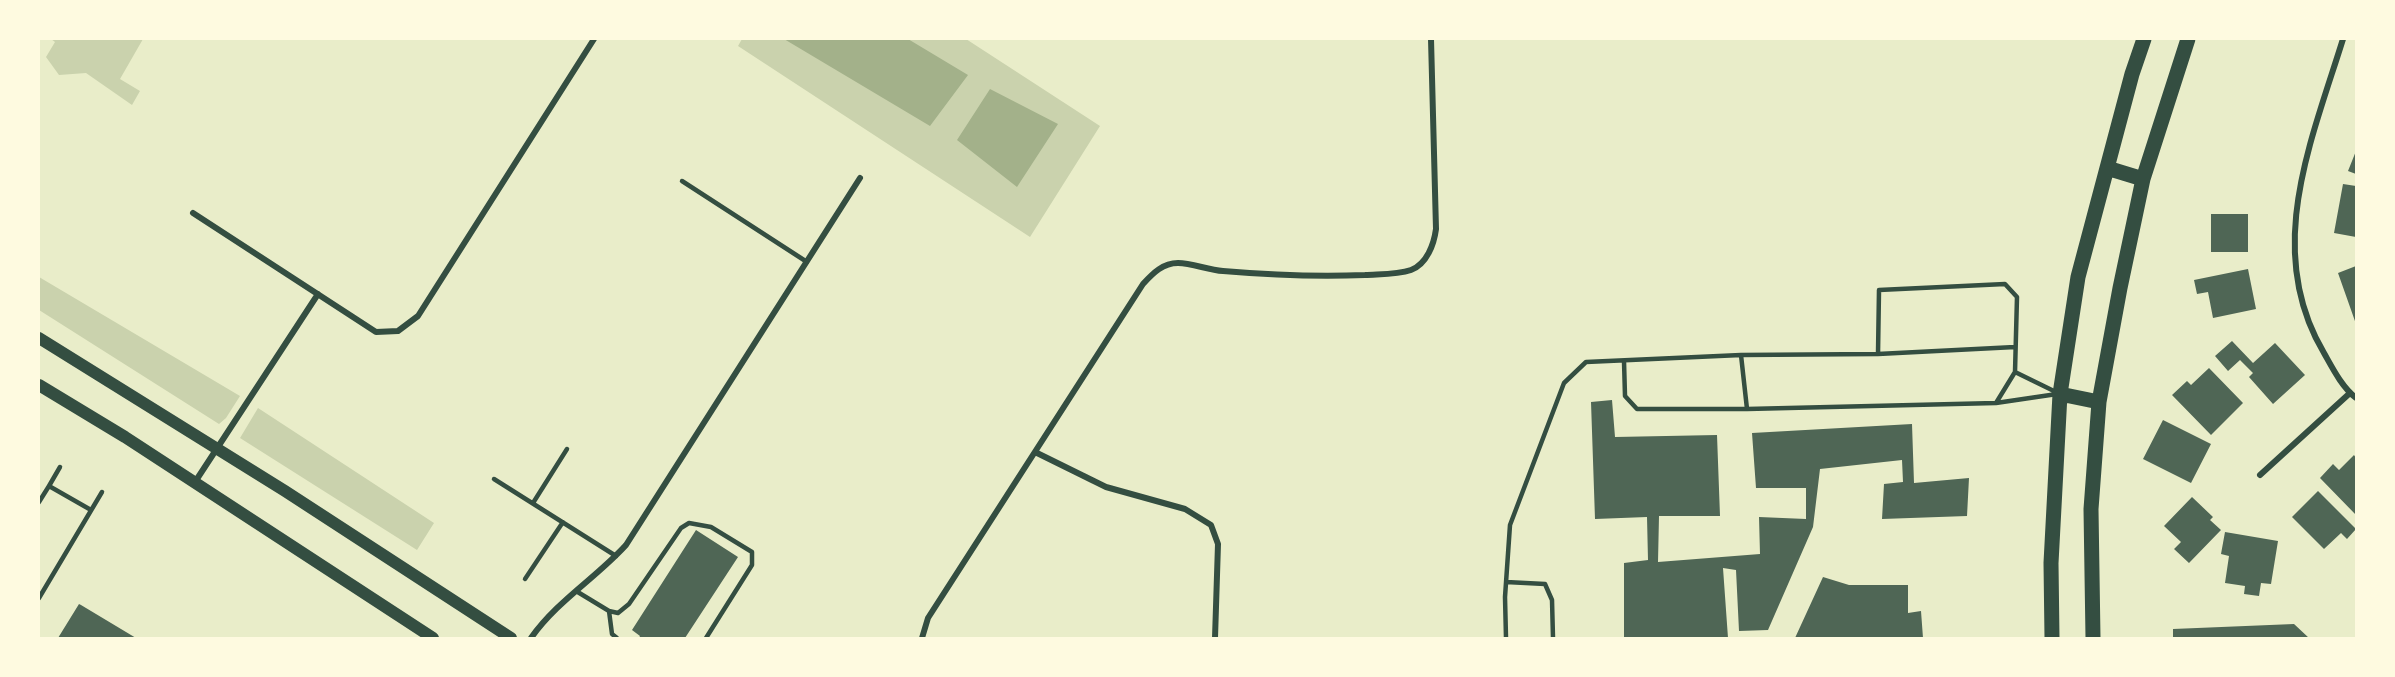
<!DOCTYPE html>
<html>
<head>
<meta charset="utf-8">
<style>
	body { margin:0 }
	#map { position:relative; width:2395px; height:677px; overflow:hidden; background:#e9edc9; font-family:Overpass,sans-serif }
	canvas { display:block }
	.frame { position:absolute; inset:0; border:40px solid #fefae0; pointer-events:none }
</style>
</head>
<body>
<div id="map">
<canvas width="2395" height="677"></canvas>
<div class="frame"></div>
</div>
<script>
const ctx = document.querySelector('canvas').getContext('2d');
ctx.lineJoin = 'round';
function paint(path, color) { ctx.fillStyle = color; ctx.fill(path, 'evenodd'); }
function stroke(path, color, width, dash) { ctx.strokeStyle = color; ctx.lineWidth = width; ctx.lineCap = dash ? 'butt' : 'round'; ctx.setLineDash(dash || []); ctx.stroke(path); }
const green = new Path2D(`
	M 51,39 L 143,39 L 120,79 L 140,91 L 132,105 L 86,73 L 59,75 L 46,57 L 55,42 Z
	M 742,39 L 966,39 L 1100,126 L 1030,237 L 738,46 Z
	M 39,277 L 240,396 L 226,418 L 219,424 L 39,310 Z
	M 258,408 L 434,523 L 417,550 L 240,438 Z`);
const water = new Path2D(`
	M 784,39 L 908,39 L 968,75 L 930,126 Z
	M 990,89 L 1058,124 L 1017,187 L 957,140 Z`);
const building = new Path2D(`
	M 2356,151 L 2356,174 L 2348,171 Z
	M 2343,184 L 2356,186 L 2356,237 L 2334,233 Z
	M 2211,214 L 2248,214 L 2248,252 L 2211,252 Z
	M 2356,266 L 2356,324 L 2338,273 Z
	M 2248,269 L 2256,309 L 2213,318 L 2208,292 L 2197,294 L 2194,280 Z
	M 2232,341 L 2253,363 L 2275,343 L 2305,375 L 2273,404 L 2249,377 L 2253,373 L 2240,360 L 2228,371 L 2215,356 Z
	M 2209,368 L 2243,403 L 2211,435 L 2172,395 L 2187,381 L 2191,385 Z
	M 1612,400 L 1615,437 L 1717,435 L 1720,516 L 1659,516 L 1658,562 L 1760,554 L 1759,517 L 1806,519 L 1806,488 L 1756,488 L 1752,433 L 1912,424 L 1914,483 L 1969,478 L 1967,516 L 1882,519 L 1884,484 L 1903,482 L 1902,460 L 1820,469 L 1813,527 L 1768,630 L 1739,631 L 1736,570 L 1723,568 L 1728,638 L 1624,638 L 1624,563 L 1648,560 L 1647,517 L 1595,519 L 1591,402 Z
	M 2163,420 L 2211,444 L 2191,483 L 2143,459 Z
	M 2354,455 L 2356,458 L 2356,515 L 2320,478 L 2333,464 L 2339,470 Z
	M 2318,491 L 2356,529 L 2347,539 L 2341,533 L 2324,549 L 2292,517 Z
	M 2192,497 L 2213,517 L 2210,520 L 2221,530 L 2189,563 L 2174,549 L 2181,542 L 2164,526 Z
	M 696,530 L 738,557 L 685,638 L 639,638 L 640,636 L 632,630 Z
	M 2225,532 L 2278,541 L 2271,584 L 2261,583 L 2259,596 L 2244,594 L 2245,586 L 2225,583 L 2229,556 L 2221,554 Z
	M 1823,577 L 1849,585 L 1908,585 L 1908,613 L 1921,611 L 1923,638 L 1795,638 Z
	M 79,604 L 81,605 L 136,638 L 58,638 Z
	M 2294,624 L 2309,638 L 2173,638 L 2173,629 Z`);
const service = new Path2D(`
	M 682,181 L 807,262
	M 2015,347 L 1878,354 L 1741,355 L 1747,409 L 1996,403 L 2057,394
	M 1878,354 L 1879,290 L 2005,284 L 2017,297 L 2015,372 L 1996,403
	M 1624,361 L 1625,396 L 1637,409 L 1747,409
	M 2015,372 L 2058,393
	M 60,467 L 49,486 L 91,510
	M 494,479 L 616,556
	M 39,502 L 49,486
	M 533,503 L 567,449
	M 525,579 L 563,522
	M 1506,582 L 1545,584 L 1552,600 L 1553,638
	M 576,591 L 609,611 L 618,613 L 629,604 L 681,528 L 689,523 L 711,527 L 752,552 L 752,565 L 706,638
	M 39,598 L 102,492
	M 609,611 L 612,634 L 617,638
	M 1506,638 L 1505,597 L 1510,525 L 1564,383 L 1586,362 L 1741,355`);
const minor = new Path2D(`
	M 2343,39 C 2311,142 2263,251 2324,353 C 2333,369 2342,387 2356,398
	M 193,213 L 376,332 L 398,331 L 418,316 L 594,39
	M 1035,452 L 1106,487 L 1185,509 L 1211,525 L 1218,544 L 1215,638
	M 2260,475 L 2350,393
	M 195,482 L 318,294
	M 531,638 C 557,601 596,578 626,545 L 860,178
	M 922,638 L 928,618 L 1143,284 C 1153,273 1163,263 1178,263 C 1192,263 1208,270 1223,271 C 1270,275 1318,277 1365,275 C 1380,274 1397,275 1411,270 C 1427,264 1434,244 1436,229 L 1431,39`);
const secondary = new Path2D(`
	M 39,338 L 285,491 L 511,638
	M 39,385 L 125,437 L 433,638`);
const primary = new Path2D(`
	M 2107,168 L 2143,179
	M 2060,394 L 2099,402
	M 2052,638 L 2051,563 L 2060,394 L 2078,277 L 2132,74 L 2144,39
	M 2093,638 L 2091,509 L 2099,402 L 2120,288 L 2143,179 L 2188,39`);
paint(green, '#cad2ad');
paint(water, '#a3b18a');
paint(building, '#4f6655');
stroke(service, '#344e41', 4.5);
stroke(minor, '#344e41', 6);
stroke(secondary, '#344e41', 12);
stroke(primary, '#344e41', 15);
</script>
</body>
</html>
